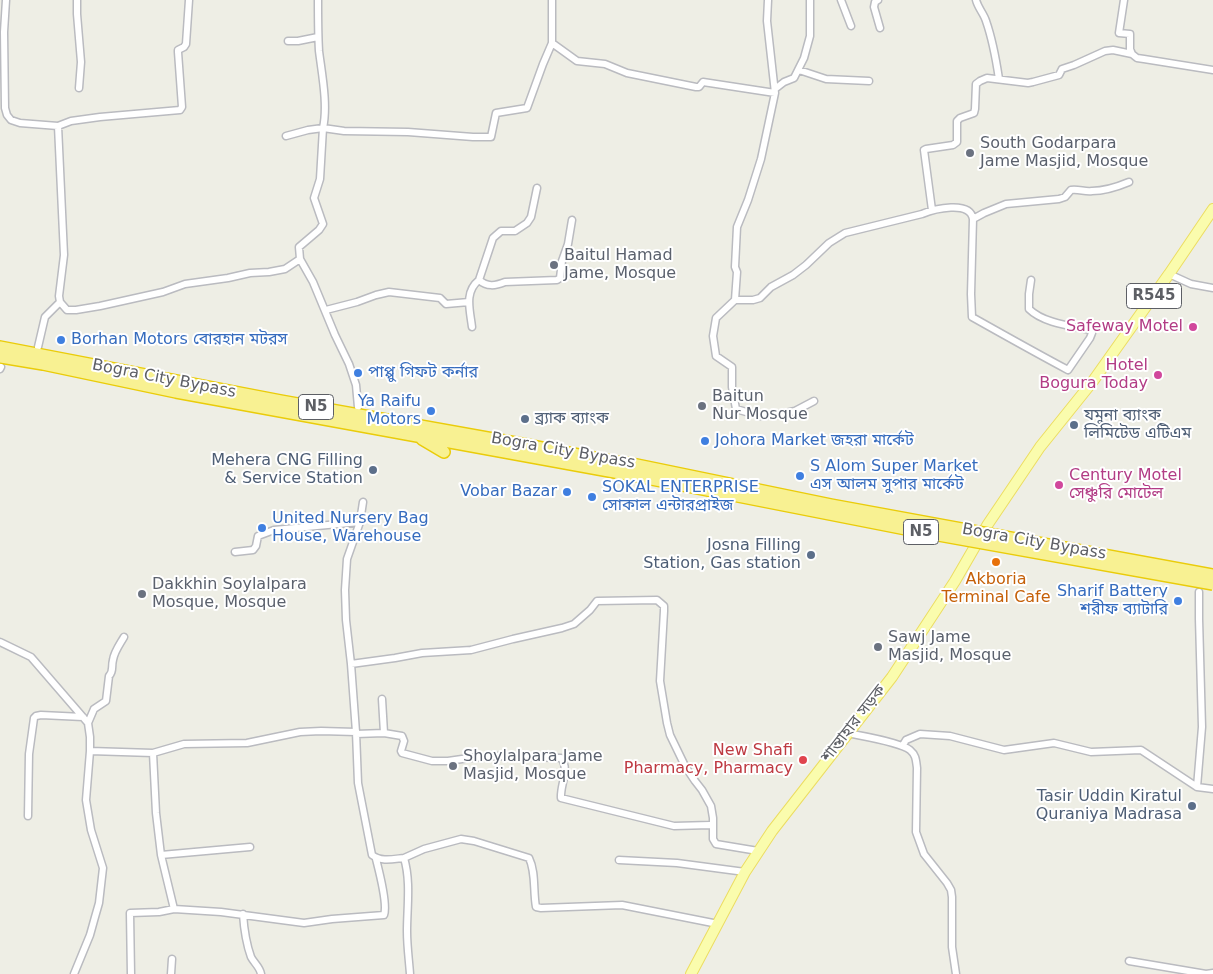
<!DOCTYPE html>
<html>
<head>
<meta charset="utf-8">
<style>
	body { margin:0 }
	canvas { display:block; background:#eeeee5 }
</style>
</head>
<body>
<canvas width="1213" height="974"></canvas>
<script>
const ctx = document.querySelector('canvas').getContext('2d');
ctx.lineJoin = 'round';
function stroke(path, color, width, dash) { ctx.strokeStyle = color; ctx.lineWidth = width; ctx.lineCap = dash ? 'butt' : 'round'; ctx.setLineDash(dash || []); ctx.stroke(path); }
function drawText(font, color, halo, rows, align = 'center') {
  ctx.font = font + ' "DejaVu Sans","Noto Sans Bengali",sans-serif'; ctx.lineWidth = 4; ctx.setLineDash([]); ctx.textBaseline = 'middle'; ctx.strokeStyle = halo; ctx.fillStyle = color; for (const [text, x, y, turn = 0] of rows) {
    ctx.save(); ctx.translate(x, y); ctx.rotate((+turn || 0) * Math.PI / 180); ctx.textAlign = isNaN(turn) ? turn : align; if (halo) ctx.strokeText(text, 0, 0); ctx.fillText(text, 0, 0); ctx.restore();
  }
}
const street = new Path2D(`
	M 6,0 L 4,32 L 5,108 L 7,115 L 11,120 L 20,123 L 58,126 L 71,121 L 100,117 L 180,110 L 182,107 L 178,52 L 178,50 L 184,47 L 186,44 L 189,0
	M 77,0 L 77,14 L 81,62 L 79,88
	M 318,0 C 318,17 318,34 319,51 C 322,75 328,105 323,128 L 320,179 L 314,198 L 323,224 L 319,230 L 299,247 L 300,259 L 313,282 L 335,335 L 349,364 L 356,385 L 358,407
	M 768,0 L 767,21 L 775,93 L 761,159 L 748,200 L 737,227 L 735,267 L 737,272 L 735,300 L 716,318 L 713,336 L 716,356 L 732,367 L 732,387 L 736,409 L 760,416 L 776,415 L 795,411 L 814,401
	M 841,0 L 851,26
	M 878,0 L 875,2 L 874,7 L 880,28
	M 976,0 C 978,8 984,14 986,21 C 993,41 996,59 999,79
	M 1124,0 L 1119,33 L 1130,34 L 1130,49 L 1132,54
	M 288,41 L 298,41 L 318,37
	M 552,43 L 577,61 L 605,64 L 627,73 L 696,87 L 699,87 L 703,82 L 775,93
	M 799,70 L 826,79 L 869,81
	M 775,89 L 784,82 L 794,78 L 804,58 L 810,36 L 810,0
	M 286,136 L 308,130 L 323,128 L 344,131 L 408,132 L 473,137 L 491,137 L 496,113 L 527,108 L 543,64 L 552,43 L 552,0
	M 932,210 L 924,150 L 926,149 L 953,145 L 957,142 L 957,121 L 960,118 L 974,113 L 975,109 L 976,84 L 980,81 L 987,78 L 1028,83 L 1033,82 L 1059,75 L 1062,69 L 1074,65 L 1105,51 L 1113,50 L 1132,54 L 1137,58 L 1144,59 L 1213,70
	M 973,219 L 984,213 L 1006,204 L 1059,199 L 1065,197 L 1071,190 C 1079,189 1085,192 1092,191 C 1106,191 1117,187 1129,182
	M 1169,274 L 1191,284 L 1213,288
	M 479,280 C 487,287 495,286 505,282 L 557,280 L 560,278 L 562,261 L 568,244 L 572,220
	M 735,300 L 753,300 L 760,298 L 771,287 L 793,275 L 806,265 L 829,243 L 845,233 L 922,214 C 934,209 970,200 973,219 L 971,294 L 972,317 C 1004,335 1036,353 1068,370 L 1090,338 L 1092,333 L 1090,330 C 1071,326 1043,323 1029,309 L 1029,294 L 1031,280
	M 60,302 L 67,310 L 76,310 L 100,306 L 163,292 L 185,284 L 228,278 L 250,273 L 269,272 L 285,269 L 300,259
	M 326,310 L 357,302 L 376,295 L 389,292 L 440,298 L 446,304 L 469,302
	M 472,327 C 470,310 464,292 479,280 L 493,238 L 501,231 L 515,231 L 527,223 L 531,217 L 537,188
	M 38,347 L 45,317 L 60,302 L 59,296 L 64,255 L 58,126
	M 0,369 L 1,367
	M 363,502 L 360,522 L 347,559 L 345,590 L 346,620 L 351,664 L 356,732 L 358,783 L 372,855 C 381,862 393,859 404,858 C 411,881 407,908 407,931 C 407,946 409,960 410,974
	M 235,552 L 253,550 L 256,546 L 258,536 L 274,530 L 360,522
	M 0,642 L 31,657 L 88,723 L 90,737 L 90,751 L 86,800 L 91,830 L 103,868 L 99,903 L 95,917 L 90,935 L 74,974
	M 351,664 L 395,658 L 422,653 L 471,650 L 513,639 L 562,628 L 574,624 L 590,610 L 597,601 L 657,600 L 664,606 L 664,611 L 660,681 L 667,723 L 670,735 L 685,766 L 695,781 L 702,790 L 711,806 L 713,818 L 713,826
	M 382,699 L 384,733
	M 88,723 L 94,709 L 106,701 L 109,676 C 114,671 111,667 113,660 C 114,652 120,644 124,637
	M 847,733 C 861,736 900,742 910,750 C 916,755 916,760 917,768 L 916,832 L 924,854 L 947,883 L 951,890 L 952,897 L 952,947 L 956,974
	M 356,734 L 384,733 L 402,736 L 404,741 L 401,751 L 402,753 L 432,761 L 448,761 L 469,758 L 498,756 L 561,758 C 570,769 560,785 561,798 L 674,826 L 710,825 L 713,826 L 713,839 L 716,844 L 758,851
	M 903,745 L 906,740 L 920,734 L 950,736 L 1004,750 L 1054,743 L 1091,752 L 1141,750 L 1197,787 L 1213,789
	M 90,751 L 153,753 L 184,744 L 247,743 L 300,732 L 321,731 L 356,732
	M 153,753 L 156,813 L 161,855 L 174,909
	M 1197,787 L 1202,727 L 1199,619 L 1199,592
	M 28,816 L 29,754 L 34,718 L 36,716 L 41,715 L 83,717
	M 161,855 L 250,847
	M 404,858 L 424,849 L 461,839 L 474,841 L 529,858 C 536,872 533,891 536,907 L 541,908 L 622,905 L 718,924
	M 619,860 L 677,863 L 745,872
	M 243,914 C 244,929 246,943 251,957 C 254,963 260,967 261,974
	M 1129,961 L 1206,974 L 1213,973
	M 131,974 L 130,913 L 159,912 L 174,909 L 221,912 L 304,923 L 332,919 L 384,915 C 388,904 379,871 376,859
	M 171,974 L 172,959`);
const primary = new Path2D(`
	M 691,974 L 745,872 L 772,831 L 892,677 L 955,581 L 988,524 L 1040,447 L 1093,381 L 1169,274 L 1213,209`);
const highway = new Path2D(`
	M 0,347 L 281,401 L 521,444 L 615,462 L 632,464
	M 0,357 L 43,364 L 176,392 L 631,475
	M 422,439 L 444,452`);
const highwayBridge = new Path2D(`
	M 632,464 L 831,505 L 1213,575
	M 631,475 L 916,531 L 1213,584`);
const markers = [
	[970,153,5,"#6b7280"],
	[554,265,5,"#6b7280"],
	[1193,327,5,"#d1479c"],
	[61,340,5,"#3f7fe0"],
	[358,373,5,"#3f7fe0"],
	[1158,375,5,"#d1479c"],
	[702,406,5,"#6b7280"],
	[431,411,5,"#3f7fe0"],
	[525,419,5,"#5c6f8a"],
	[1074,425,5,"#5c6f8a"],
	[705,441,5,"#3f7fe0"],
	[373,470,5,"#5c6f8a"],
	[800,476,5,"#3f7fe0"],
	[1059,485,5,"#d1479c"],
	[567,492,5,"#3f7fe0"],
	[592,497,5,"#3f7fe0"],
	[262,528,5,"#3f7fe0"],
	[811,555,5,"#5c6f8a"],
	[996,562,5,"#e8710a"],
	[142,594,5,"#6b7280"],
	[1178,601,5,"#3f7fe0"],
	[878,647,5,"#6b7280"],
	[803,760,5,"#e0444e"],
	[453,766,5,"#6b7280"],
	[1192,806,5,"#5c6f8a"]
];
const shields = [
	[1154,296,55],
	[316,407,35],
	[921,532,35]
];
const shieldNames = [
	["R545",1154,296],
	["N5",316,407],
	["N5",921,532]
];
const worshipNames = [
	["South Godarpara",980,144],
	["Jame Masjid, Mosque",980,162],
	["Baitul Hamad",564,256],
	["Jame, Mosque",564,274],
	["Baitun",712,397],
	["Nur Mosque",712,415],
	["Dakkhin Soylalpara",152,585],
	["Mosque, Mosque",152,603],
	["Sawj Jame",888,638],
	["Masjid, Mosque",888,656],
	["Shoylalpara Jame",463,757],
	["Masjid, Mosque",463,775]
];
const hotelNames = [
	["Safeway Motel",1183,327],
	["Hotel",1148,366],
	["Bogura Today",1148,384],
	["Century Motel",1069,476,"left"],
	["সেঞ্চুরি মোটেল",1069,494,"left"]
];
const shopNames = [
	["Borhan Motors বোরহান মটরস",71,340],
	["পাপ্পু গিফট কর্নার",368,373],
	["Ya Raifu",421,402,"right"],
	["Motors",421,420,"right"],
	["Johora Market জহরা মার্কেট",715,441],
	["S Alom Super Market",810,467],
	["এস আলম সুপার মার্কেট",810,485],
	["SOKAL ENTERPRISE",602,488],
	["সোকাল এন্টারপ্রাইজ",602,506],
	["Vobar Bazar",557,492,"right"],
	["United Nursery Bag",272,519],
	["House, Warehouse",272,537],
	["Sharif Battery",1168,592,"right"],
	["শরীফ ব্যাটারি",1168,610,"right"]
];
const streetNames = [
	["Bogra City Bypass",164,379,11],
	["Bogra City Bypass",563,451,10],
	["Bogra City Bypass",1034,542,10],
	["শান্তাহার সড়ক",854,724,-52]
];
const serviceNames = [
	["যমুনা ব্যাংক",1084,416,"left"],
	["লিমিটেড এটিএম",1084,434,"left"],
	["ব্র্যাক ব্যাংক",535,419,"left"],
	["Mehera CNG Filling",363,461],
	["& Service Station",363,479],
	["Josna Filling",801,546],
	["Station, Gas station",801,564],
	["Tasir Uddin Kiratul",1182,797],
	["Quraniya Madrasa",1182,815]
];
const foodNames = [
	["Akboria",996,580],
	["Terminal Cafe",996,598]
];
const healthNames = [
	["New Shafi",793,751],
	["Pharmacy, Pharmacy",793,769]
];
stroke(street, '#babbc0', 9);
stroke(primary, '#ecdd61', 12);
stroke(highway, '#eacc0a', 14);
stroke(street, '#fff', 6);
stroke(primary, '#fafcad', 10);
stroke(highway, '#f8f192', 11);
stroke(highwayBridge, '#eacc0a', 14, []);
stroke(highwayBridge, '#f8f192', 11);
for (const [x, y, r, color] of markers) { const dot = new Path2D(); dot.arc(x, y, r, 0, 2 * Math.PI); ctx.fillStyle = color; ctx.fill(dot); stroke(dot, '#fff', 2); }
for (const [x, y, w] of shields) { const box = new Path2D(); box.roundRect(x - w / 2, y - 12.5, w, 25, 4); ctx.fillStyle = '#fff'; ctx.fill(box); stroke(box, '#5d5f65', 1); }
drawText('bold 15px', '#5d5f65', null, shieldNames);
drawText('16px', '#5b616d', '#fff', worshipNames, 'left');
drawText('16px', '#b23c85', '#fff', hotelNames, 'right');
drawText('16px', '#366cbe', '#fff', shopNames, 'left');
drawText('16px', '#5d5f65', '#fff', streetNames);
drawText('16px', '#4e5e75', '#fff', serviceNames, 'right');
drawText('16px', '#c56008', '#fff', foodNames);
drawText('16px', '#be3a42', '#fff', healthNames, 'right');
</script>
</body>
</html>
